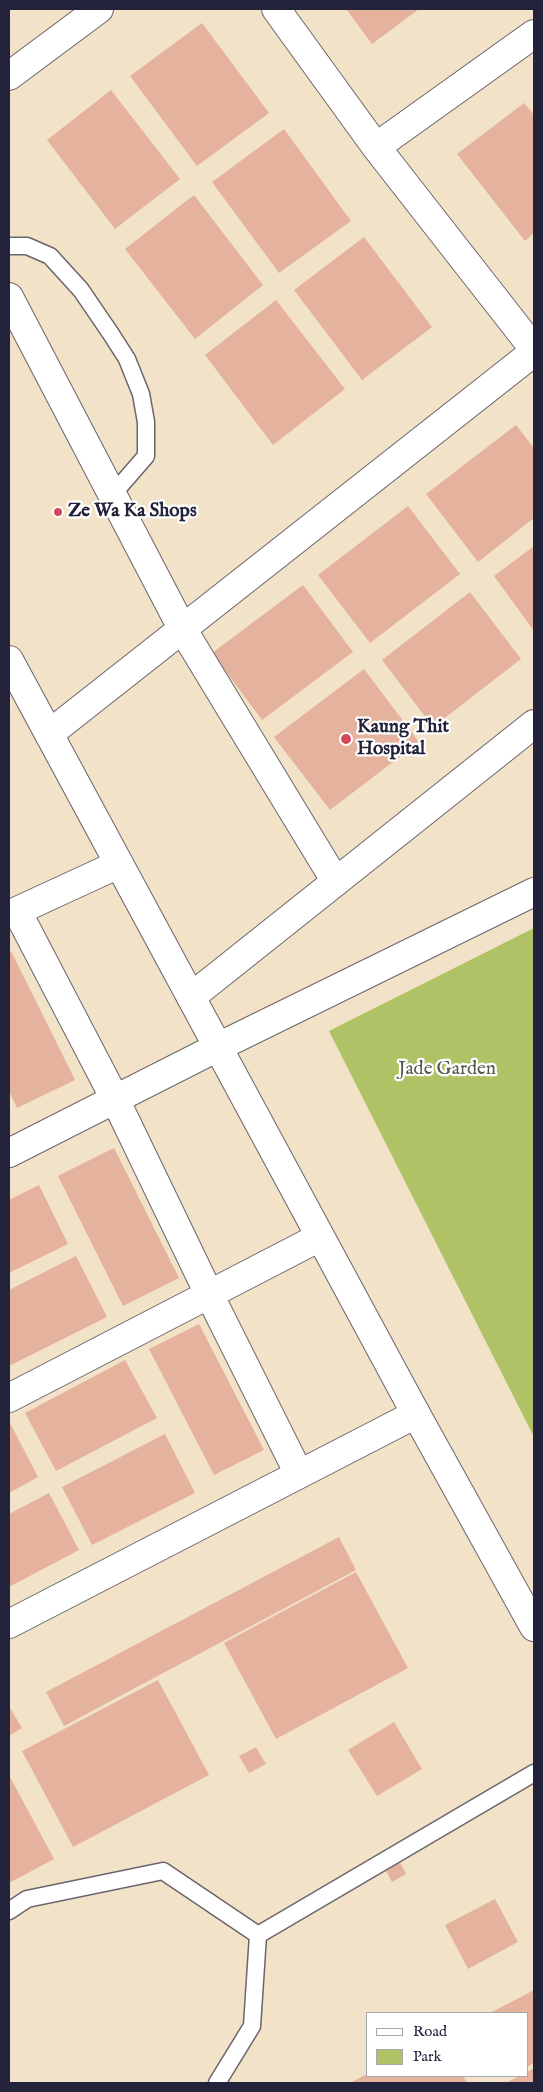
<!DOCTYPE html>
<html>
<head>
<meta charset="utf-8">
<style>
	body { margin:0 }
	#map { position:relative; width:543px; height:2092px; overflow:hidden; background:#f2e2c7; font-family:"IM FELL English",serif }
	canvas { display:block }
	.frame { position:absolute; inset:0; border:10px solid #22223b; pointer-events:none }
	.legend { position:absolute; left:366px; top:2012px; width:162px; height:65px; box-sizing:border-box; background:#fff; border:1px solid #a7a7b1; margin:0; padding:6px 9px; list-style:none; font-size:15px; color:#22223b }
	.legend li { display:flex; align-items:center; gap:10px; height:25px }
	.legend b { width:25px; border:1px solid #a7a7b1 }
</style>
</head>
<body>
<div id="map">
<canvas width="543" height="2092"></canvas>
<div class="frame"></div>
<ul class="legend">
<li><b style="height:6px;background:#fff"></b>Road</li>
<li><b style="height:14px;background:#b0c266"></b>Park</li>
</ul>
</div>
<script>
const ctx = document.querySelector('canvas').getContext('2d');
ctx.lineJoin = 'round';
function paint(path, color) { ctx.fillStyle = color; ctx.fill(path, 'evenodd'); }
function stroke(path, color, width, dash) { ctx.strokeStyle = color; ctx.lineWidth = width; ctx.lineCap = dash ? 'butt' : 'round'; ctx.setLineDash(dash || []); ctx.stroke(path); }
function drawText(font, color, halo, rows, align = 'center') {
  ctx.font = font + ' "IM FELL English",serif'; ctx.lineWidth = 4.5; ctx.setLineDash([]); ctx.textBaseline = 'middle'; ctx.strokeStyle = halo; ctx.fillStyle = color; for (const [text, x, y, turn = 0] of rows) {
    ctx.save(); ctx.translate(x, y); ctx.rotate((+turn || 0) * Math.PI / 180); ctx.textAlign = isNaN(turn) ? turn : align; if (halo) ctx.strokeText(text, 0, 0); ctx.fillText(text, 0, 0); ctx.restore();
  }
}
const green = new Path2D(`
	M 534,928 L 534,1437 L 329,1031 Z`);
const building = new Path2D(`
	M 346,9 L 419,9 L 372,44 Z
	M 202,23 L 269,113 L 197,166 L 130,76 Z
	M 111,90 L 180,179 L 115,229 L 47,140 Z
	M 524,103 L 534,115 L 534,233 L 525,241 L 457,154 Z
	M 284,129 L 351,221 L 279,273 L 212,182 Z
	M 194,195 L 263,285 L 195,339 L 125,249 Z
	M 364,237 L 432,327 L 362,380 L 294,290 Z
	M 276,300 L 345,389 L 273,445 L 205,355 Z
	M 516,425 L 534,448 L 534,518 L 478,562 L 426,494 Z
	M 408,506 L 460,574 L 370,643 L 318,575 Z
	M 534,546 L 534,631 L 494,576 Z
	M 303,585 L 353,652 L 262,720 L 212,653 Z
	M 470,592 L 521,659 L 433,727 L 382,660 Z
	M 364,669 L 419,742 L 330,810 L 274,737 Z
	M 11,951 L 75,1080 L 17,1108 L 9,1091 L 9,952 Z
	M 114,1148 L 179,1278 L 123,1306 L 58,1176 Z
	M 39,1185 L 68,1244 L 9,1273 L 9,1200 Z
	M 76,1256 L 107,1317 L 9,1366 L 9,1290 Z
	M 199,1324 L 264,1450 L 214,1475 L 149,1349 Z
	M 125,1360 L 157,1418 L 56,1471 L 25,1413 Z
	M 9,1421 L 38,1477 L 9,1493 Z
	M 165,1434 L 195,1493 L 92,1545 L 62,1487 Z
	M 49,1493 L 79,1550 L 9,1587 L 9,1514 Z
	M 339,1537 L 356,1570 L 64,1726 L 46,1692 Z
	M 356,1572 L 408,1668 L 276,1739 L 224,1643 Z
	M 158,1680 L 209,1775 L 73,1847 L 22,1751 Z
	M 9,1706 L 22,1728 L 9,1736 Z
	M 394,1722 L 422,1769 L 377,1796 L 348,1750 Z
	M 256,1747 L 266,1764 L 249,1773 L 239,1756 Z
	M 9,1775 L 54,1859 L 9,1883 Z
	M 400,1862 L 406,1874 L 392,1882 L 385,1869 Z
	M 495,1899 L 518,1942 L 468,1969 L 445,1925 Z
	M 534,1990 L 534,2063 L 527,2067 L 527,2013 L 490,2013 Z
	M 534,2068 L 534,2083 L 505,2083 L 520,2076 L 527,2076 L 527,2072 Z
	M 367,2074 L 367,2076 L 463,2076 L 467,2083 L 350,2083 Z`);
const lane = new Path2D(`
	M 9,246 L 27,246 L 50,256 L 81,290 L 111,334 L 127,359 L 141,394 L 146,422 L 146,456 L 113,494
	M 9,1911 L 27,1899 L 163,1871 L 258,1935
	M 258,1935 L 534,1773
	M 217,2083 L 252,2026 L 258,1935`);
const street = new Path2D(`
	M 276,9 L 376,147 L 534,349
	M 9,76 L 99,9
	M 376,147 L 534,34
	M 9,297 L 183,630 L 336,882
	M 49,734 L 534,352
	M 119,864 L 17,911 L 115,1099 L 209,1294 L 299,1474
	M 191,997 L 534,724
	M 9,1153 L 218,1047 L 534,892
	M 9,1398 L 320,1237
	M 9,1624 L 416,1414`);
const secondary = new Path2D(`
	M 9,660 L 416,1414 L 534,1627`);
const markers = [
	[58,512,5,"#d1495b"],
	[346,739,6,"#d1495b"]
];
const poiNames = [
	["Ze Wa Ka Shops",68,512],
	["Kaung Thit",357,728],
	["Hospital",357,750]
];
const parkNames = [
	["Jade Garden",447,1070]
];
paint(green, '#b0c266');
paint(building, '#e5b39d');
stroke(lane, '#6b656c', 19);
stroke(street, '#6b656c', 30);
stroke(secondary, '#6b656c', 30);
stroke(lane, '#fff', 16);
stroke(street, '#fff', 28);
stroke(secondary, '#fff', 28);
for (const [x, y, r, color] of markers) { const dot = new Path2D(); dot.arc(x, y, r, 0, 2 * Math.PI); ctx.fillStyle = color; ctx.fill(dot); stroke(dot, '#fff', 2); }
drawText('bold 19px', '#22223b', '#fff', poiNames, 'left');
drawText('19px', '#545a4a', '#fff', parkNames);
</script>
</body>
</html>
